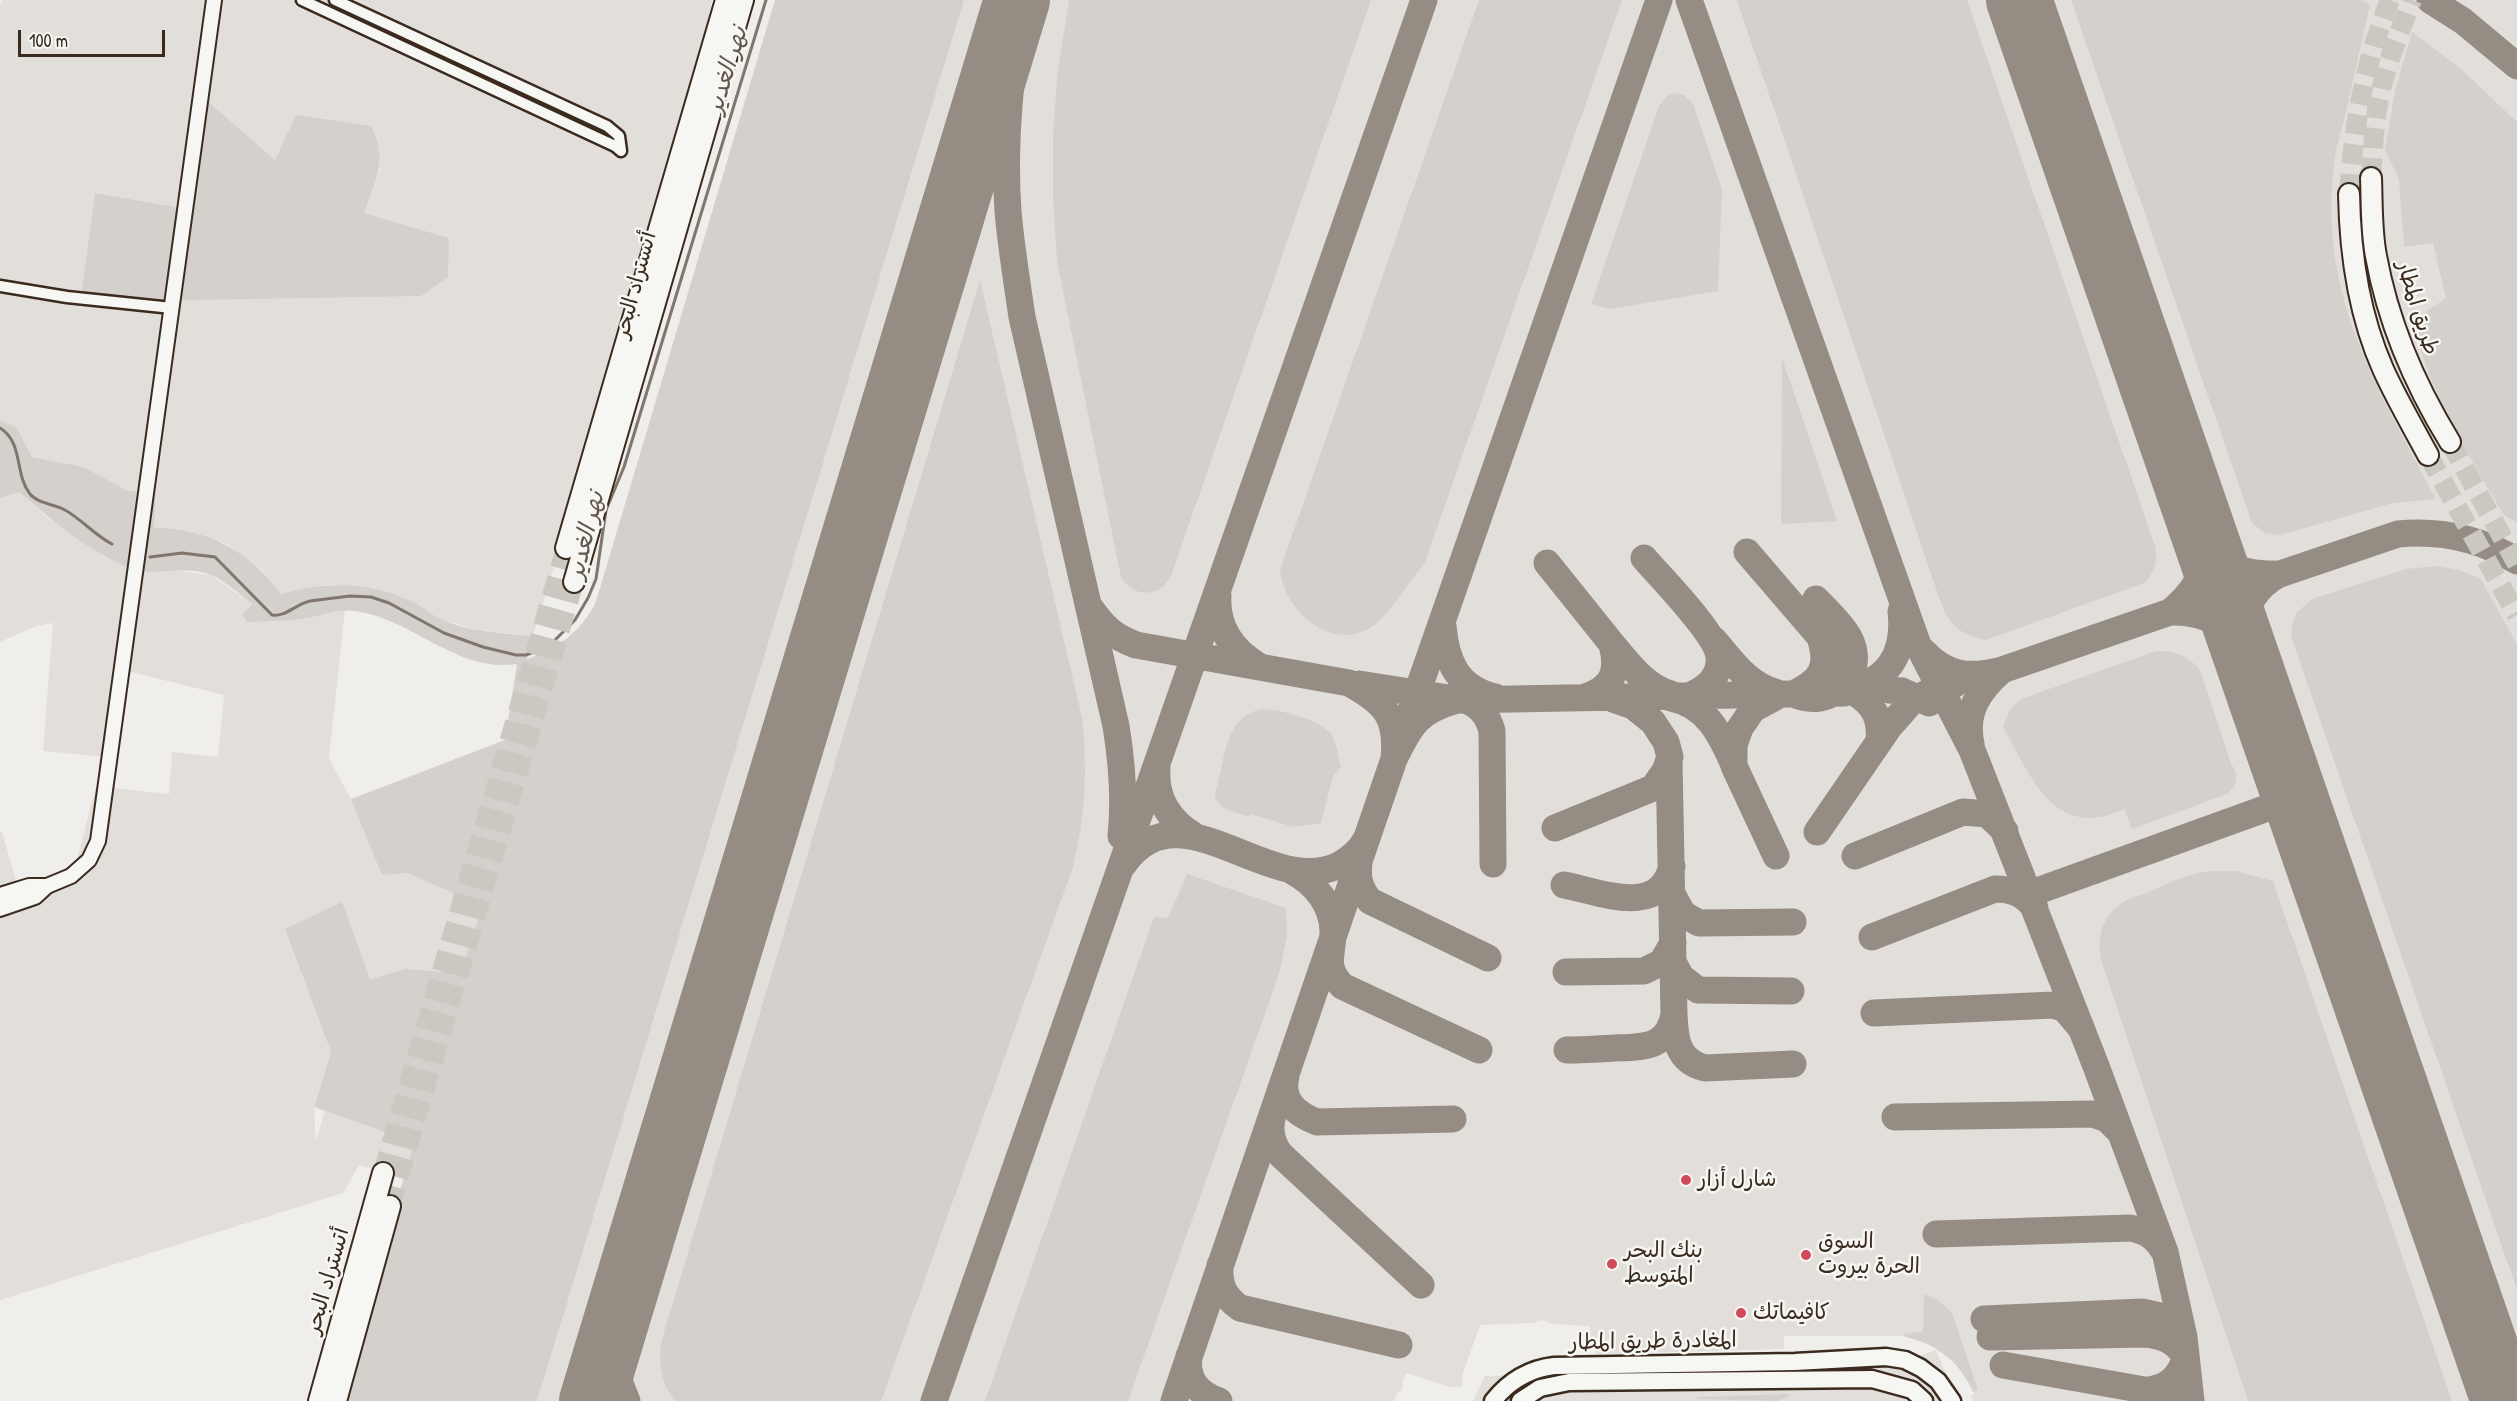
<!DOCTYPE html>
<html>
<head>
<meta charset="utf-8">
<style>
	body { margin:0 }
	#map { position:relative; width:2517px; height:1401px; overflow:hidden; background:#efeeea; font-family:"Patrick Hand",sans-serif }
	canvas { display:block }
	.scale { position:absolute; left:18px; top:30px; width:147px; height:27px; box-sizing:border-box; border:3px solid #3b2a1e; border-top:0; padding-left:8px; font-size:18px; line-height:21px; white-space:nowrap; color:#3b2a1e; -webkit-text-stroke:4px #f6f6f2; paint-order:stroke }
</style>
</head>
<body>
<div id="map">
<canvas width="2517" height="1401"></canvas>
<div class="scale">100 m</div>
</div>
<script>
const ctx = document.querySelector('canvas').getContext('2d');
ctx.lineJoin = 'round';
function paint(path, color) { ctx.fillStyle = color; ctx.fill(path, 'evenodd'); }
function stroke(path, color, width, dash) { ctx.strokeStyle = color; ctx.lineWidth = width; ctx.lineCap = dash ? 'butt' : 'round'; ctx.setLineDash(dash || []); ctx.stroke(path); }
function drawText(font, color, halo, rows, align = 'center') {
  ctx.font = font + ' "Patrick Hand","Playpen Sans Arabic",sans-serif'; ctx.lineWidth = 5; ctx.setLineDash([]); ctx.textBaseline = 'middle'; ctx.strokeStyle = halo; ctx.fillStyle = color; for (const [text, x, y, turn = 0] of rows) {
    ctx.save(); ctx.translate(x, y); ctx.rotate((+turn || 0) * Math.PI / 180); ctx.textAlign = isNaN(turn) ? turn : align; if (halo) ctx.strokeText(text, 0, 0); ctx.fillText(text, 0, 0); ctx.restore();
  }
}
const built = new Path2D(`
	M 3,0 L 712,0 L 685,136 L 533,636 L 478,630 L 442,620 L 403,597 L 373,588 L 326,585 L 281,594 L 263,571 L 227,544 L 191,532 L 154,528 L 156,490 L 128,491 L 84,467 L 32,457 L 17,429 L 0,420 L 0,5 ZM 276,161 L 380,169 L 364,213 L 449,238 L 80,301 L 95,193 L 182,208 Z
	M 778,0 L 2517,0 L 2517,1401 L 1973,1401 L 1971,1396 L 1974,1394 L 1969,1382 L 1953,1361 L 1931,1345 L 1903,1336 L 1784,1336 L 1784,1349 L 1596,1354 L 1594,1339 L 1591,1339 L 1590,1326 L 1554,1324 L 1541,1320 L 1533,1323 L 1480,1325 L 1461,1379 L 1463,1381 L 1461,1387 L 1450,1387 L 1406,1373 L 1402,1382 L 1403,1387 L 1401,1392 L 1398,1392 L 1394,1401 L 343,1401 L 406,1178 L 359,1165 L 343,1193 L 0,1300 L 0,831 L 2,832 L 19,891 L 74,871 L 96,786 L 169,794 L 172,752 L 218,757 L 224,695 L 127,671 L 106,757 L 43,751 L 53,623 L 36,626 L 0,642 L 0,498 L 19,492 L 47,517 L 104,556 L 142,571 L 171,570 L 210,575 L 253,604 L 304,619 L 324,612 L 345,610 L 329,759 L 351,799 L 407,873 L 473,901 L 565,703 ZM 484,905 L 488,907 L 418,1140 L 325,1109 L 316,1142 L 314,1107 L 331,1052 L 285,929 L 370,979 L 405,969 L 460,973 Z
	M 1936,1350 L 1957,1401 L 1473,1401 L 1485,1376 L 1898,1364 Z`);
const green = new Path2D(`
	M 775,0 L 964,0 L 537,1401 L 340,1401 L 414,1142 L 314,1107 L 331,1052 L 285,929 L 342,902 L 370,979 L 405,969 L 460,973 L 483,906 L 407,873 L 382,875 L 351,799 L 505,740 L 517,664 C 461,673 418,625 366,613 C 339,606 326,615 302,619 C 284,621 265,621 247,622 L 242,614 L 253,604 C 240,595 225,581 211,575 C 189,566 164,574 142,571 C 103,564 49,518 19,492 L 0,498 L 0,420 L 17,428 L 32,457 L 84,467 L 128,491 L 156,490 L 154,528 C 207,528 250,551 281,594 C 326,581 373,581 415,603 C 425,608 433,616 443,620 C 470,632 503,633 533,636 L 527,659 C 558,648 581,632 596,602 Z
	M 1069,0 L 1371,0 L 1171,576 C 1160,598 1133,598 1121,577 L 1057,261 L 1053,197 L 1053,134 L 1058,70 Z
	M 1479,0 L 1622,0 L 1425,562 C 1411,579 1389,615 1373,626 C 1332,654 1284,611 1280,570 Z
	M 1737,0 L 1967,0 L 2155,546 C 2158,561 2155,573 2144,583 L 1986,640 C 1965,637 1950,626 1942,606 Z
	M 2071,0 L 2362,0 L 2370,5 C 2362,40 2354,76 2346,112 C 2342,129 2336,147 2334,165 C 2318,297 2378,388 2436,499 L 2393,503 L 2280,535 L 2265,533 L 2252,523 Z
	M 2412,32 L 2461,69 L 2517,122 L 2517,523 L 2504,515 C 2467,452 2429,393 2413,321 L 2446,298 L 2433,243 L 2404,247 L 2399,179 L 2385,150 L 2395,91 Z
	M 1676,93 L 1684,95 L 1693,104 L 1722,189 L 1718,291 L 1611,309 L 1591,304 L 1659,106 L 1667,96 Z
	M 199,94 L 275,160 L 296,115 L 371,126 C 388,158 376,181 364,213 L 449,238 L 448,277 L 421,296 L 80,302 L 95,193 L 182,208 Z
	M 980,280 L 1082,718 C 1088,769 1085,817 1073,867 L 881,1401 L 675,1401 C 660,1381 657,1360 663,1336 Z
	M 1782,358 L 1837,521 L 1781,524 Z
	M 2437,566 L 2459,570 L 2480,578 L 2517,644 L 2517,1290 L 2291,636 L 2292,625 L 2296,613 L 2312,599 L 2406,569 Z
	M 2156,651 C 2175,650 2190,656 2201,672 L 2231,764 C 2239,774 2238,786 2227,794 L 2132,829 L 2124,809 C 2054,842 2031,776 2003,727 L 2010,709 L 2021,699 Z
	M 1262,709 C 1280,709 1323,721 1332,735 C 1337,744 1338,757 1341,767 L 1333,776 L 1321,823 L 1293,827 L 1251,814 L 1249,817 C 1236,812 1215,809 1215,793 C 1226,762 1222,717 1262,709 Z
	M 2210,871 L 2236,871 L 2273,881 L 2452,1401 L 2248,1401 L 2102,963 C 2095,938 2103,912 2127,900 C 2134,896 2142,896 2149,892 C 2170,882 2187,874 2210,871 Z
	M 1187,874 L 1286,908 L 1287,936 L 1279,974 L 1128,1401 L 985,1401 L 1154,917 L 1168,918 Z
	M 1924,1294 L 1938,1300 L 1952,1313 L 1978,1390 L 1973,1392 C 1960,1361 1935,1343 1903,1336 L 1904,1334 L 1923,1331 Z
	M 1789,1394 L 1789,1396 L 1778,1401 L 1697,1399 L 1697,1397 Z`);
const stream = new Path2D(`
	M 0,428 C 24,443 14,474 30,494 C 37,503 53,504 63,509 C 81,518 94,535 112,544
	M 150,557 L 182,553 L 215,557 L 272,615 C 286,617 296,604 310,601 L 350,596 L 371,597 L 389,603 L 444,633 L 483,647 L 516,655 L 526,655 L 539,650 L 553,642 L 575,620 L 588,598 L 596,579 L 606,510 L 624,467 L 766,0`);
const taxiway = new Path2D(`
	M 1022,0 C 1011,70 1003,141 1008,211 C 1011,247 1017,282 1022,317 L 1116,726 C 1122,763 1125,798 1121,836
	M 1689,0 L 1918,645 L 1972,750 L 2096,1066 L 2165,1252 L 2184,1337 L 2191,1401
	M 2430,0 L 2463,21 L 2517,66
	M 1747,552 L 1820,637
	M 1644,558 C 1661,578 1717,634 1719,657 C 1721,676 1707,688 1691,695
	M 1547,563 L 1612,644 C 1619,672 1613,688 1585,697
	M 1218,596 C 1216,627 1231,649 1257,665
	M 1816,599 C 1836,620 1863,641 1852,673 L 1869,685 L 1889,690 L 1902,691 L 1929,703
	M 1089,606 C 1104,627 1112,636 1136,645 L 1349,683 C 1385,703 1398,716 1394,759 C 1411,724 1418,711 1457,700 L 1844,693 C 1887,680 1906,657 1901,611
	M 2174,610 L 2398,534 C 2440,530 2481,539 2517,561
	M 2174,612 C 2232,613 2241,646 2259,693
	M 1443,626 C 1446,661 1457,688 1495,697
	M 1820,637 L 1852,673 C 1840,695 1818,705 1793,694 C 1821,681 1830,668 1820,637 Z
	M 1714,640 C 1732,661 1747,684 1775,692
	M 1612,644 C 1629,664 1645,687 1671,694
	M 1923,651 C 1947,677 1970,678 2002,670 L 2170,612 C 2189,597 2205,576 2205,551 C 2205,540 2200,528 2198,517 C 2216,562 2230,575 2279,574 C 2251,589 2240,614 2243,646
	M 1359,684 L 1468,701 C 1481,707 1488,716 1492,731 L 1493,864
	M 1855,693 C 1875,705 1881,719 1879,742
	M 1671,698 C 1707,705 1721,735 1734,765
	M 1971,744 C 1964,712 1979,690 2002,670
	M 1669,761 L 1674,1014 C 1675,1039 1677,1061 1705,1068 L 1793,1064
	M 1157,769 C 1155,798 1169,820 1193,835
	M 1555,828 L 1653,788 L 1665,771 L 1670,757 L 1666,742 L 1653,722 L 1633,706 L 1613,699
	M 1817,832 L 1889,727 L 1912,701 L 1934,689 L 1955,684
	M 1776,856 L 1734,766 L 1734,745 L 1740,728 L 1753,709 L 1779,695
	M 1855,856 L 1963,812 L 1987,814 L 2005,831
	M 1359,863 C 1357,878 1360,889 1370,901 L 1488,958
	M 1123,865 C 1180,782 1270,900 1339,865 C 1350,859 1359,852 1365,841
	M 1292,871 C 1315,883 1333,905 1333,932 C 1333,956 1323,965 1342,986 L 1479,1050
	M 1564,885 C 1601,892 1659,918 1672,866
	M 1672,894 L 1683,914 L 1699,923 L 1793,922
	M 2029,894 L 2295,798
	M 1872,937 L 1995,889 C 2013,889 2024,894 2035,908
	M 1674,964 L 1681,977 L 1698,990 L 1791,991
	M 1566,972 L 1644,971 L 1662,962 L 1673,943
	M 1874,1013 L 2054,1005 L 2065,1009 L 2080,1027
	M 1567,1050 C 1583,1050 1599,1049 1615,1048 C 1644,1047 1668,1048 1674,1014
	M 1286,1076 C 1280,1101 1296,1114 1317,1122 L 1453,1119
	M 1895,1117 L 2093,1114 L 2107,1119 L 2121,1133
	M 1272,1119 C 1269,1133 1272,1144 1281,1155 L 1421,1285
	M 1936,1234 L 2130,1228 C 2147,1231 2155,1237 2164,1251
	M 1220,1265 C 1219,1284 1223,1296 1240,1308 L 1399,1345
	M 1984,1319 L 2142,1312 L 2169,1318 L 2184,1337
	M 615,1327 C 613,1353 616,1378 627,1401
	M 1990,1337 L 2145,1334 C 2165,1337 2175,1340 2186,1358 C 2179,1376 2170,1387 2149,1390
	M 1189,1356 C 1186,1379 1197,1393 1219,1401
	M 2003,1365 L 2167,1394
	M 934,1401 L 1424,0
	M 1174,1401 L 1394,759 L 1659,0`);
const runway = new Path2D(`
	M 2019,0 L 2504,1401
	M 592,1401 L 1017,0`);
const motorwayTunnel = new Path2D(`
	M 2371,178 C 2373,150 2374,121 2380,94 C 2387,62 2400,31 2412,0
	M 2349,194 C 2354,123 2364,66 2390,0
	M 2450,442 L 2517,564
	M 2428,455 L 2517,615
	M 383,1173 L 566,548
	M 390,1206 L 574,582`);
const minor = new Path2D(`
	M 302,0 L 615,146 L 621,151
	M 335,0 L 607,126 L 619,136 L 621,151
	M 0,286 L 67,297 L 172,308`);
const tertiary = new Path2D(`
	M 0,895 L 29,886 L 47,886
	M 0,909 L 35,897 L 47,886 L 71,876 L 89,860 L 98,841 L 214,0`);
const primary = new Path2D(`
	M 1493,1401 C 1509,1381 1528,1369 1554,1366 L 1795,1362 L 1886,1357 L 1905,1360 L 1921,1368 L 1938,1381 L 1952,1401
	M 1520,1401 L 1540,1388 L 1569,1382 L 1872,1379 L 1912,1390 L 1924,1401`);
const motorway = new Path2D(`
	M 2371,178 C 2372,204 2371,230 2376,256 C 2388,322 2415,385 2450,442
	M 2349,194 C 2350,253 2359,315 2383,369 C 2396,398 2413,427 2428,455
	M 566,548 L 726,0
	M 574,582 L 743,0
	M 319,1401 L 383,1173
	M 336,1401 L 390,1206`);
const markers = [
	[1686,1180,6,"#d1495b"],
	[1806,1255,6,"#d1495b"],
	[1612,1264,6,"#d1495b"],
	[1741,1313,6,"#d1495b"]
];
const streetNames = [
	["أتستراد البحر",636,285,-75],
	["طريق المطار",2417,308,73],
	["أتستراد البحر",328,1281,-74],
	["المغادرة طريق المطار",1653,1342,-1]
];
const poiNames = [
	["شارل أزار",1698,1180],
	["السوق",1818,1242],
	["الحرة بيروت",1818,1267],
	["بنك البحر",1624,1251],
	["المتوسط",1624,1276],
	["كافيماتك",1753,1313]
];
const waterNames = [
	["نهر الغدير",728,70,-73],
	["نهر الغدير",587,535,-76]
];
paint(built, '#e2dfdb');
paint(green, '#d4d1cc');
stroke(stream, '#81766d', 3);
stroke(taxiway, '#958c84', 27);
stroke(runway, '#958c84', 66);
stroke(motorwayTunnel, '#cbc7c1', 20, [20, 10]);
stroke(minor, '#3b2a1e', 15);
stroke(tertiary, '#3b2a1e', 18);
stroke(primary, '#3b2a1e', 21);
stroke(motorway, '#3b2a1e', 24);
stroke(minor, '#f6f6f2', 10);
stroke(tertiary, '#f6f6f2', 14);
stroke(primary, '#f6f6f2', 16);
stroke(motorway, '#f6f6f2', 20);
for (const [x, y, r, color] of markers) { const dot = new Path2D(); dot.arc(x, y, r, 0, 2 * Math.PI); ctx.fillStyle = color; ctx.fill(dot); stroke(dot, '#f6f6f2', 2); }
drawText('22px', '#3b2a1e', '#f6f6f2', streetNames);
drawText('22px', '#3b2a1e', '#f6f6f2', poiNames, 'left');
drawText('italic 24px', '#64564c', '#f6f6f2', waterNames);
</script>
</body>
</html>
